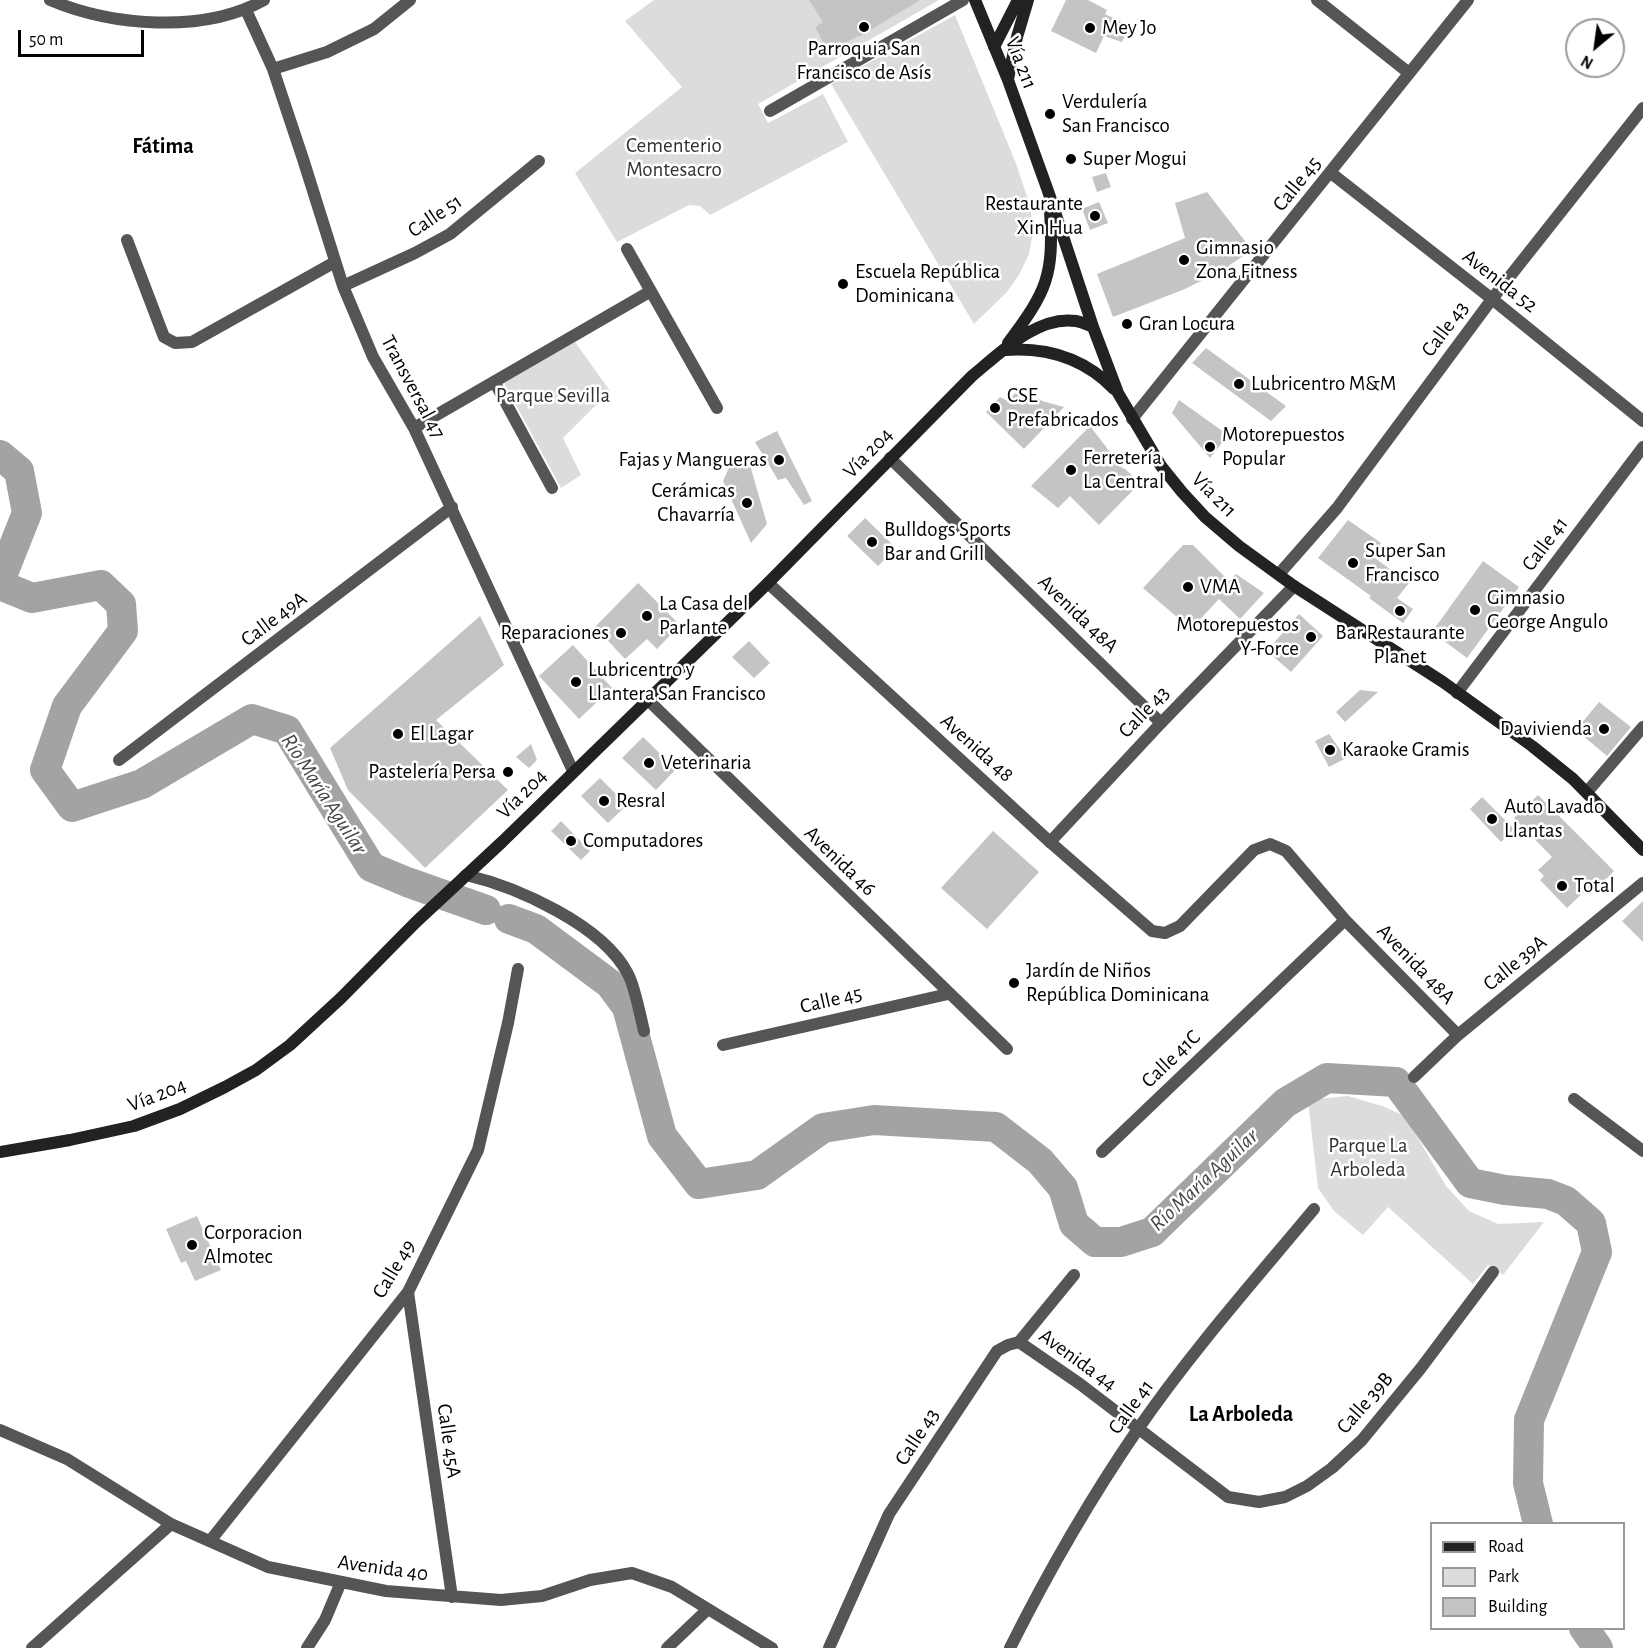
<!DOCTYPE html>
<html>
<head>
<meta charset="utf-8">
<style>
	body { margin:0 }
	#map { position:relative; width:1643px; height:1648px; overflow:hidden; background:#fff; font-family:"Alegreya Sans",sans-serif }
	canvas { display:block }
	.legend { position:absolute; left:1430px; top:1522px; width:195px; height:108px; box-sizing:border-box; background:#fff; border:2px solid #999; margin:0; padding:8px 10px; list-style:none; font-size:18px; color:#000 }
	.legend li { display:flex; align-items:center; gap:12px; height:30px }
	.legend b { width:30px; border:2px solid #999 }
	.north { position:absolute; left:1565px; top:18px; width:60px; height:60px; box-sizing:border-box; background:#fff; border:2px solid #999; border-radius:50%; rotate:209deg; font-size:16px; font-weight:700; line-height:24px; text-align:center; color:#000 }
	.north::after { content:''; display:block; margin:auto; width:21px; height:27px; background:#000; clip-path:polygon(50% 0,100% 100%,50% 72%,0 100%) }
	.scale { position:absolute; left:18px; top:30px; width:126px; height:27px; box-sizing:border-box; border:3px solid #000; border-top:0; padding-left:8px; font-size:18px; line-height:21px; white-space:nowrap; color:#000; -webkit-text-stroke:4px #fff; paint-order:stroke }
</style>
</head>
<body>
<div id="map">
<canvas width="1643" height="1648"></canvas>
<ul class="legend">
<li><b style="height:8px;background:#222"></b>Road</li>
<li><b style="height:16px;background:#dcdcdc"></b>Park</li>
<li><b style="height:16px;background:#c4c4c4"></b>Building</li>
</ul>
<div class="north">N</div>
<div class="scale">50 m</div>
</div>
<script>
const ctx = document.querySelector('canvas').getContext('2d');
ctx.lineJoin = 'round';
function paint(path, color) { ctx.fillStyle = color; ctx.fill(path, 'evenodd'); }
function stroke(path, color, width, dash) { ctx.strokeStyle = color; ctx.lineWidth = width; ctx.lineCap = dash ? 'butt' : 'round'; ctx.setLineDash(dash || []); ctx.stroke(path); }
function drawText(font, color, halo, rows, align = 'center') {
  ctx.font = font + ' "Alegreya Sans",sans-serif'; ctx.lineWidth = 5; ctx.setLineDash([]); ctx.textBaseline = 'middle'; ctx.strokeStyle = halo; ctx.fillStyle = color; for (const [text, x, y, turn = 0] of rows) {
    ctx.save(); ctx.translate(x, y); ctx.rotate((+turn || 0) * Math.PI / 180); ctx.textAlign = isNaN(turn) ? turn : align; if (halo) ctx.strokeText(text, 0, 0); ctx.fillText(text, 0, 0); ctx.restore();
  }
}
const green = new Path2D(`
	M 654,0 L 939,0 L 758,104 L 768,123 L 823,94 L 848,142 L 710,215 L 700,206 L 689,205 L 617,242 L 575,173 L 682,87 L 625,21 ZM 839,14 L 828,51 L 815,27 Z
	M 955,15 L 1015,161 L 1031,208 L 1032,237 L 1029,254 L 1019,275 L 1006,293 L 974,324 L 831,84 Z
	M 575,342 L 610,391 L 563,438 L 581,475 L 561,488 L 504,383 Z
	M 1348,1096 L 1382,1106 L 1405,1116 L 1446,1186 L 1469,1211 L 1498,1224 L 1544,1222 L 1503,1275 L 1488,1265 L 1473,1284 L 1388,1207 L 1363,1235 L 1334,1211 L 1318,1188 L 1308,1100 Z`);
const river = new Path2D(`
	M 0,455 L 19,471 L 27,513 L 0,581
	M 0,585 L 32,598 L 101,585 L 121,604 L 123,631 L 67,706 L 45,770 L 72,807 L 142,784 L 252,719 L 287,730 L 371,867 L 407,882 L 486,910
	M 509,919 L 536,929 L 610,984 L 627,1007 L 662,1136 L 699,1184 L 757,1175 L 823,1128 L 874,1120 L 996,1127 L 1040,1161 L 1063,1188 L 1074,1224 L 1095,1242 L 1121,1242 L 1152,1232 L 1285,1103 L 1327,1078 L 1396,1082 L 1470,1183 L 1505,1190 L 1548,1194 L 1566,1201 L 1591,1223 L 1597,1252 L 1529,1420 L 1528,1483 L 1538,1524
	M 1584,1628 L 1598,1648`);
const building = new Path2D(`
	M 809,0 L 920,0 L 859,37 L 858,36 L 828,52 L 815,27 L 823,22 Z
	M 1066,0 L 1088,0 L 1107,10 L 1105,14 L 1130,26 L 1122,42 L 1104,36 L 1096,53 L 1051,31 Z
	M 1106,173 L 1111,187 L 1097,192 L 1092,177 Z
	M 1207,192 L 1252,250 L 1221,271 L 1185,289 L 1113,317 L 1097,274 L 1185,238 L 1175,203 Z
	M 1099,202 L 1108,223 L 1090,230 L 1082,209 Z
	M 1206,348 L 1286,406 L 1271,421 L 1192,363 Z
	M 1016,393 L 1023,403 L 1038,398 L 1042,401 L 1064,407 L 1024,449 L 986,412 L 1000,397 L 1006,400 Z
	M 1179,400 L 1228,435 L 1210,458 L 1172,413 Z
	M 1090,426 L 1123,469 L 1124,468 L 1140,483 L 1099,525 L 1070,496 L 1058,508 L 1031,486 Z
	M 777,431 L 812,501 L 804,505 L 786,478 L 778,480 L 755,442 Z
	M 748,458 L 767,524 L 751,543 L 723,481 L 733,459 Z
	M 865,518 L 896,548 L 878,566 L 847,536 Z
	M 1348,520 L 1381,543 L 1372,556 L 1409,583 L 1397,598 L 1413,609 L 1403,623 L 1369,598 L 1371,596 L 1318,558 Z
	M 1183,545 L 1193,545 L 1229,581 L 1236,574 L 1264,593 L 1240,619 L 1219,599 L 1191,629 L 1143,588 Z
	M 1483,561 L 1519,587 L 1467,658 L 1432,632 Z
	M 638,583 L 680,625 L 657,649 L 647,639 L 625,659 L 595,627 Z
	M 1299,614 L 1323,636 L 1291,672 L 1267,651 Z
	M 480,616 L 504,665 L 436,720 L 508,790 L 425,868 L 348,790 L 330,748 Z
	M 749,641 L 770,663 L 754,678 L 732,657 Z
	M 573,645 L 612,688 L 579,719 L 539,676 Z
	M 1360,690 L 1378,692 L 1345,722 L 1336,712 Z
	M 1599,702 L 1631,727 L 1607,756 L 1576,730 Z
	M 1329,734 L 1346,758 L 1329,767 L 1315,741 Z
	M 643,737 L 676,769 L 656,790 L 622,758 Z
	M 531,744 L 537,760 L 529,768 L 516,757 Z
	M 600,778 L 627,805 L 608,823 L 581,796 Z
	M 1538,795 L 1614,871 L 1590,895 L 1586,890 L 1567,908 L 1540,880 L 1544,876 L 1538,870 L 1552,857 L 1514,818 Z
	M 1482,797 L 1514,829 L 1501,842 L 1470,809 Z
	M 561,821 L 590,851 L 581,860 L 551,831 Z
	M 993,831 L 1039,872 L 987,929 L 941,888 Z
	M 1643,901 L 1643,942 L 1622,921 Z
	M 197,1216 L 221,1270 L 195,1281 L 186,1261 L 181,1263 L 166,1229 Z`);
const minor = new Path2D(`
	M 50,0 C 112,26 203,34 264,0
	M 1317,0 L 1409,73
	M 246,10 L 273,69 L 303,159 L 343,286 L 373,357 L 414,428 L 573,771
	M 273,69 L 327,52 L 374,29 L 410,0
	M 770,111 L 963,0
	M 1331,173 L 1492,299 L 1643,421
	M 127,240 L 164,337 L 175,343 L 192,342 L 335,262
	M 627,249 L 717,408
	M 343,286 L 415,253 L 450,234 L 539,161
	M 495,383 L 552,488
	M 1132,419 L 1468,0
	M 414,428 L 651,291
	M 890,458 L 1161,723
	M 1279,574 L 1337,508 L 1492,299 L 1643,108
	M 1457,693 L 1643,447
	M 647,699 L 1007,1049
	M 119,760 L 452,507
	M 1587,792 L 1643,727
	M 1050,842 L 1152,931 L 1165,933 L 1180,926 L 1254,850 L 1270,844 L 1286,851 L 1345,920 L 1458,1035
	M 466,875 C 517,887 603,925 628,974 C 635,987 640,1015 644,1031
	M 723,1045 L 948,994
	M 1414,1077 L 1458,1035 L 1643,883
	M 1574,1099 L 1643,1151
	M 1102,1152 L 1345,920
	M 408,1292 L 452,1597
	M 1019,1342 L 1080,1384 L 1228,1497 L 1259,1502 L 1285,1497 L 1307,1486 L 1332,1468 L 1362,1440 L 1421,1368 L 1493,1272
	M 0,1430 L 67,1459 L 171,1524 L 268,1567 L 386,1591 L 501,1600 L 542,1596 L 590,1580 L 632,1573 L 672,1587 L 772,1648
	M 210,1541 L 408,1292 L 478,1150 L 508,1023 L 518,969
	M 32,1648 L 171,1524
	M 307,1648 L 325,1620 L 341,1582
	M 667,1648 L 707,1610
	M 829,1648 L 889,1514 L 997,1351 L 1008,1345 L 1019,1342 L 1074,1275
	M 1010,1648 C 1048,1572 1090,1499 1138,1429 C 1191,1352 1254,1281 1314,1209`);
const tertiary = new Path2D(`
	M 768,583 L 1050,842 L 1161,723 L 1294,586`);
const secondary = new Path2D(`
	M 975,0 L 1008,80 L 1048,191 L 1093,327 L 1118,393 L 1161,466 L 1182,492 L 1205,517 L 1239,546 L 1294,586 L 1443,682 L 1532,746 L 1573,779 L 1643,850
	M 994,47 L 1018,0
	M 1008,79 L 1017,37 L 1028,0
	M 1008,343 C 1047,291 1054,276 1050,211
	M 1005,350 C 1047,347 1084,358 1114,389
	M 0,1152 L 70,1140 L 134,1126 L 180,1109 L 225,1087 L 256,1070 L 290,1045 L 341,998 L 416,922 L 502,842 L 768,583 L 972,376 C 999,354 1037,315 1076,321 C 1082,322 1088,325 1093,327`);
const markers = [
	[864,27,6,"#000"],
	[1090,28,6,"#000"],
	[1050,114,6,"#000"],
	[1071,159,6,"#000"],
	[1095,216,6,"#000"],
	[1184,260,6,"#000"],
	[843,284,6,"#000"],
	[1127,324,6,"#000"],
	[1239,384,6,"#000"],
	[995,408,6,"#000"],
	[1210,447,6,"#000"],
	[779,460,6,"#000"],
	[1071,470,6,"#000"],
	[747,503,6,"#000"],
	[872,542,6,"#000"],
	[1353,563,6,"#000"],
	[1188,587,6,"#000"],
	[1475,610,6,"#000"],
	[1400,611,6,"#000"],
	[647,616,6,"#000"],
	[621,633,6,"#000"],
	[1311,637,6,"#000"],
	[576,682,6,"#000"],
	[1604,729,6,"#000"],
	[398,734,6,"#000"],
	[1330,750,6,"#000"],
	[649,763,6,"#000"],
	[508,772,6,"#000"],
	[604,801,6,"#000"],
	[1492,819,6,"#000"],
	[571,841,6,"#000"],
	[1562,886,6,"#000"],
	[1014,983,6,"#000"],
	[192,1245,6,"#000"]
];
const poiNames = [
	["Mey Jo",1102,28],
	["Parroquia San",864,49,"center"],
	["Francisco de Asís",864,73,"center"],
	["Verdulería",1062,102],
	["San Francisco",1062,126],
	["Super Mogui",1083,159],
	["Restaurante",1083,204,"right"],
	["Xin Hua",1083,228,"right"],
	["Gimnasio",1196,248],
	["Zona Fitness",1196,272],
	["Escuela República",855,272],
	["Dominicana",855,296],
	["Gran Locura",1139,324],
	["Lubricentro M&M",1251,384],
	["CSE",1007,396],
	["Prefabricados",1007,420],
	["Motorepuestos",1222,435],
	["Popular",1222,459],
	["Ferretería",1083,458],
	["La Central",1083,482],
	["Fajas y Mangueras",767,460,"right"],
	["Cerámicas",735,491,"right"],
	["Chavarría",735,515,"right"],
	["Bulldogs Sports",884,530],
	["Bar and Grill",884,554],
	["Super San",1365,551],
	["Francisco",1365,575],
	["VMA",1200,587],
	["Gimnasio",1487,598],
	["George Angulo",1487,622],
	["La Casa del",659,604],
	["Parlante",659,628],
	["Motorepuestos",1299,625,"right"],
	["Y-Force",1299,649,"right"],
	["Reparaciones",609,633,"right"],
	["Bar Restaurante",1400,633,"center"],
	["Planet",1400,657,"center"],
	["Lubricentro y",588,670],
	["Llantera San Francisco",588,694],
	["Davivienda",1592,729,"right"],
	["El Lagar",410,734],
	["Karaoke Gramis",1342,750],
	["Veterinaria",661,763],
	["Pastelería Persa",496,772,"right"],
	["Resral",616,801],
	["Auto Lavado",1504,807],
	["Llantas",1504,831],
	["Computadores",583,841],
	["Total",1574,886],
	["Jardín de Niños",1026,971],
	["República Dominicana",1026,995],
	["Corporacion",204,1233],
	["Almotec",204,1257]
];
const streetNames = [
	["Vía 211",1021,63,69],
	["Calle 45",1297,184,-51],
	["Calle 51",435,216,-34],
	["Avenida 52",1500,281,38],
	["Calle 43",1445,329,-53],
	["Transversal 47",413,387,62],
	["Vía 204",868,453,-46],
	["Vía 211",1214,495,45],
	["Calle 41",1545,544,-53],
	["Avenida 48A",1078,614,44],
	["Calle 49A",274,619,-37],
	["Calle 43",1144,712,-46],
	["Avenida 48",977,748,42],
	["Vía 204",522,794,-45],
	["Avenida 46",840,861,44],
	["Calle 39A",1515,963,-39],
	["Avenida 48A",1416,964,46],
	["Calle 45",831,1000,-13],
	["Calle 41C",1171,1059,-44],
	["Vía 204",157,1095,-21],
	["Calle 49",394,1269,-59],
	["Avenida 44",1078,1360,36],
	["Calle 39B",1365,1403,-49],
	["Calle 41",1131,1407,-54],
	["Calle 43",917,1437,-57],
	["Calle 45A",449,1441,82],
	["Avenida 40",383,1568,8]
];
const parkNames = [
	["Cementerio",674,146],
	["Montesacro",674,170],
	["Parque Sevilla",553,396],
	["Parque La",1368,1146],
	["Arboleda",1368,1170]
];
const neighbourhoodNames = [
	["Fátima",163,146],
	["La Arboleda",1241,1414]
];
const waterNames = [
	["Río María Aguilar",324,794,57],
	["Río María Aguilar",1204,1180,-43]
];
paint(green, '#dcdcdc');
stroke(river, '#a3a3a3', 30);
paint(building, '#c4c4c4');
stroke(minor, '#555', 12);
stroke(tertiary, '#555', 12);
stroke(secondary, '#222', 12);
for (const [x, y, r, color] of markers) { const dot = new Path2D(); dot.arc(x, y, r, 0, 2 * Math.PI); ctx.fillStyle = color; ctx.fill(dot); stroke(dot, '#fff', 2); }
drawText('21px', '#000', '#fff', poiNames, 'left');
drawText('21px', '#000', '#fff', streetNames);
drawText('21px', '#333', '#fff', parkNames);
drawText('bold 22px', '#000', '#fff', neighbourhoodNames);
drawText('italic 22px', '#444', '#fff', waterNames);
</script>
</body>
</html>
